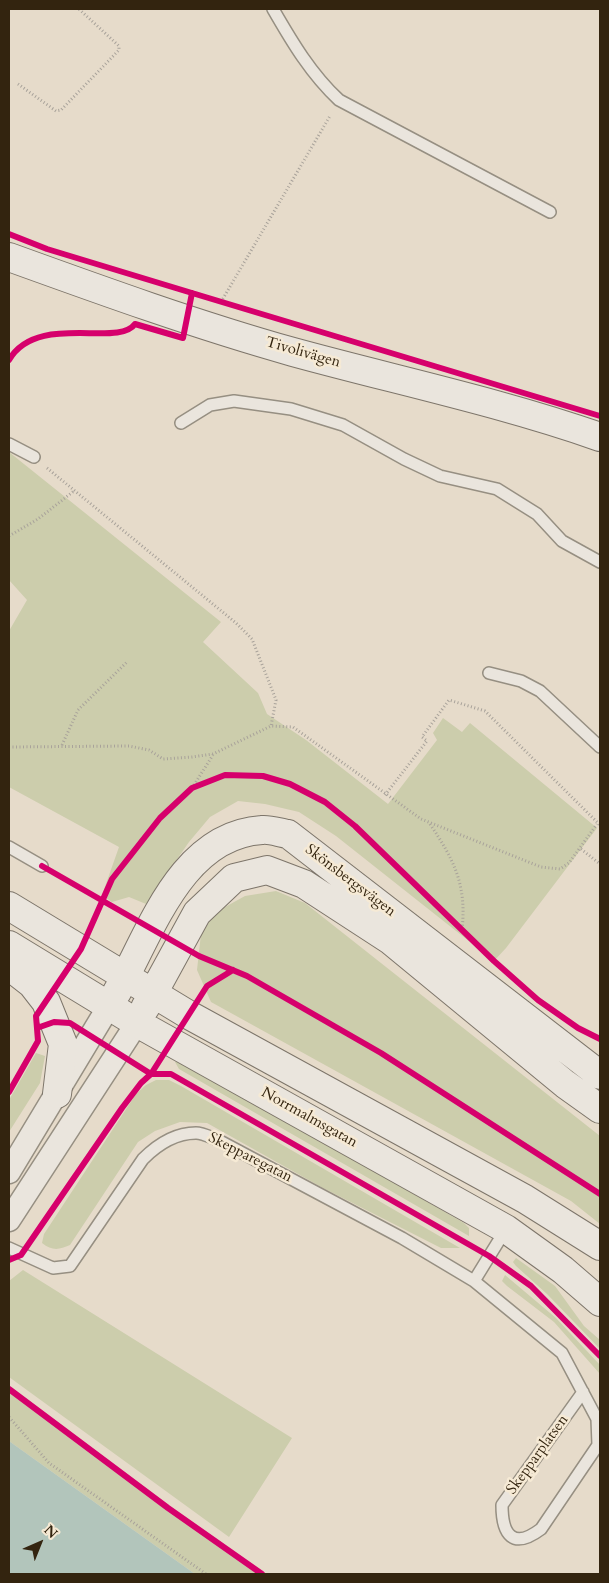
<!DOCTYPE html>
<html>
<head>
<meta charset="utf-8">
<style>
	body { margin:0 }
	#map { position:relative; width:609px; height:1583px; overflow:hidden; background:#e6dbca; font-family:Cardo,serif }
	canvas { display:block }
	.frame { position:absolute; inset:0; border:10px solid #33240f; pointer-events:none }
	.north { position:absolute; left:15px; top:1518px; width:50px; height:50px; -webkit-text-stroke:4px #f6ead5; paint-order:stroke; rotate:44deg; font-size:14px; font-weight:700; line-height:20px; text-align:center; color:#33240f }
	.north::after { content:''; display:block; margin:auto; width:18px; height:22px; background:#33240f; clip-path:polygon(50% 0,100% 100%,50% 72%,0 100%) }
</style>
</head>
<body>
<div id="map">
<canvas width="609" height="1583"></canvas>
<div class="frame"></div>
<div class="north">N</div>
</div>
<script>
const ctx = document.querySelector('canvas').getContext('2d');
ctx.lineJoin = 'round';
function paint(path, color) { ctx.fillStyle = color; ctx.fill(path, 'evenodd'); }
function stroke(path, color, width, dash) { ctx.strokeStyle = color; ctx.lineWidth = width; ctx.lineCap = dash ? 'butt' : 'round'; ctx.setLineDash(dash || []); ctx.stroke(path); }
function drawText(font, color, halo, rows, align = 'center') {
  ctx.font = font + ' Cardo,serif'; ctx.lineWidth = 5; ctx.setLineDash([]); ctx.textBaseline = 'middle'; ctx.strokeStyle = halo; ctx.fillStyle = color; for (const [text, x, y, turn = 0] of rows) {
    ctx.save(); ctx.translate(x, y); ctx.rotate((+turn || 0) * Math.PI / 180); ctx.textAlign = isNaN(turn) ? turn : align; if (halo) ctx.strokeText(text, 0, 0); ctx.fillText(text, 0, 0); ctx.restore();
  }
}
const green = new Path2D(`
	M 9,452 L 221,622 L 203,642 L 258,693 L 267,714 L 306,740 L 388,804 L 437,740 L 433,733 L 443,718 L 462,732 L 470,723 L 597,828 L 506,948 L 494,961 L 336,836 L 299,812 L 265,804 L 238,801 L 210,817 L 189,842 L 146,904 L 129,897 L 112,902 L 102,895 L 119,847 L 9,787 L 9,631 L 27,600 L 9,580 Z
	M 276,891 L 305,903 L 600,1136 L 600,1224 L 571,1201 L 211,1002 L 197,970 L 201,934 L 216,912 L 245,896 Z
	M 36,1053 L 45,1056 L 40,1083 L 9,1132 L 9,1100 Z
	M 180,1059 L 464,1223 L 469,1228 L 469,1236 L 179,1069 L 175,1062 Z
	M 156,1080 L 169,1080 L 181,1086 L 460,1248 L 441,1248 L 323,1188 L 207,1123 L 180,1122 L 155,1131 L 138,1142 L 70,1245 C 59,1250 52,1251 42,1243 L 44,1234 L 136,1094 L 146,1085 Z
	M 516,1258 L 555,1286 L 584,1326 L 600,1340 L 600,1349 L 547,1294 L 516,1266 L 513,1262 Z
	M 23,1270 L 292,1438 L 229,1537 L 9,1377 L 9,1281 Z
	M 505,1275 L 556,1318 L 600,1365 L 600,1374 L 554,1322 L 507,1286 L 502,1281 Z
	M 9,1389 L 168,1508 L 262,1574 L 195,1574 L 9,1441 Z`);
const water = new Path2D(`
	M 9,1441 L 195,1574 L 9,1574 Z`);
const path = new Path2D(`
	M 18,84 L 56,111 L 61,110 L 119,50 L 119,46 L 79,9
	M 221,302 L 330,116
	M 47,468 L 236,623 L 252,639 L 276,700 L 271,726
	M 9,536 L 38,519 L 74,491
	M 62,745 L 78,710 L 128,661
	M 9,747 L 129,746 L 149,750 L 163,759 L 192,757 L 213,754 L 271,726 L 293,727 L 421,819 L 541,867 L 560,869 L 569,863 L 597,824
	M 192,788 L 213,755
	M 385,795 L 427,741 L 422,737 L 449,700 L 485,711 L 600,825
	M 430,824 C 454,860 467,885 462,930
	M 581,849 L 600,864
	M 9,1417 L 49,1463 L 206,1574`);
const lane = new Path2D(`
	M 273,9 C 292,42 311,74 339,100 L 550,212
	M 181,423 L 210,405 L 234,401 L 291,409 L 343,425 L 404,459 L 440,476 L 497,489 L 537,514 L 562,541 L 600,562
	M 9,444 L 34,457
	M 489,673 L 521,681 L 540,691 L 600,747
	M 9,847 L 42,866
	M 506,1229 L 474,1281 L 562,1353 L 597,1419 L 598,1445 L 541,1529 C 513,1550 502,1535 502,1505 L 583,1392
	M 9,1248 L 53,1268 L 70,1266 L 143,1159 C 157,1145 174,1133 196,1133 C 203,1133 212,1138 218,1140 L 402,1238 L 474,1281`);
const street = new Path2D(`
	M 9,1172 L 109,1006
	M 9,1220 L 137,1023`);
const secondary = new Path2D(`
	M 9,257 C 103,291 197,325 293,352 C 395,380 500,402 600,437
	M 9,906 L 189,1015 L 525,1199 L 600,1246
	M 9,945 L 137,1023 L 506,1229 L 563,1270 L 600,1302
	M 9,966 L 32,984 L 46,1002 L 63,1044 L 57,1094
	M 117,992 C 151,932 181,835 262,830 C 270,829 280,833 288,834 L 600,1075
	M 145,1008 L 197,913 L 234,878 L 267,870 L 304,884 L 390,940 L 565,1084 L 600,1109`);
const cycleway = new Path2D(`
	M 9,234 L 47,249 L 192,293 L 600,416
	M 9,360 C 37,312 118,348 135,324 L 183,338 L 192,293
	M 42,866 L 199,956 L 247,976 L 381,1053 L 600,1194
	M 37,1028 L 54,1022 L 70,1023 L 151,1074 L 171,1074 L 489,1256 L 531,1286 L 600,1356
	M 9,1092 L 38,1041 L 36,1016 L 81,949 L 112,879 L 160,818 L 192,788 L 225,775 L 263,776 L 290,784 L 325,802 L 355,826 L 494,961 L 538,1000 L 578,1028 L 600,1039
	M 9,1260 L 21,1255 L 122,1108 L 141,1083 L 151,1074 L 207,986 L 233,970
	M 9,1389 L 168,1508 L 262,1574`);
const streetNames = [
	["Tivolivägen",303,353,16],
	["Skönsbergsvägen",350,881,37],
	["Norrmalmsgatan",309,1118,29],
	["Skepparegatan",250,1158,27],
	["Skepparplatsen",538,1455,-54]
];
paint(green, '#cccdac');
paint(water, '#b2c5bb');
stroke(lane, '#968f82', 14);
stroke(street, '#968f82', 25);
stroke(secondary, '#7d756a', 30);
stroke(path, '#a8a29a', 3, [1, 2.5]);
stroke(lane, '#eae5dd', 11);
stroke(street, '#eae5dd', 22);
stroke(secondary, '#eae5dd', 28);
stroke(cycleway, '#d6006c', 6);
drawText('15px', '#33240f', '#f6ead5', streetNames);
</script>
</body>
</html>
